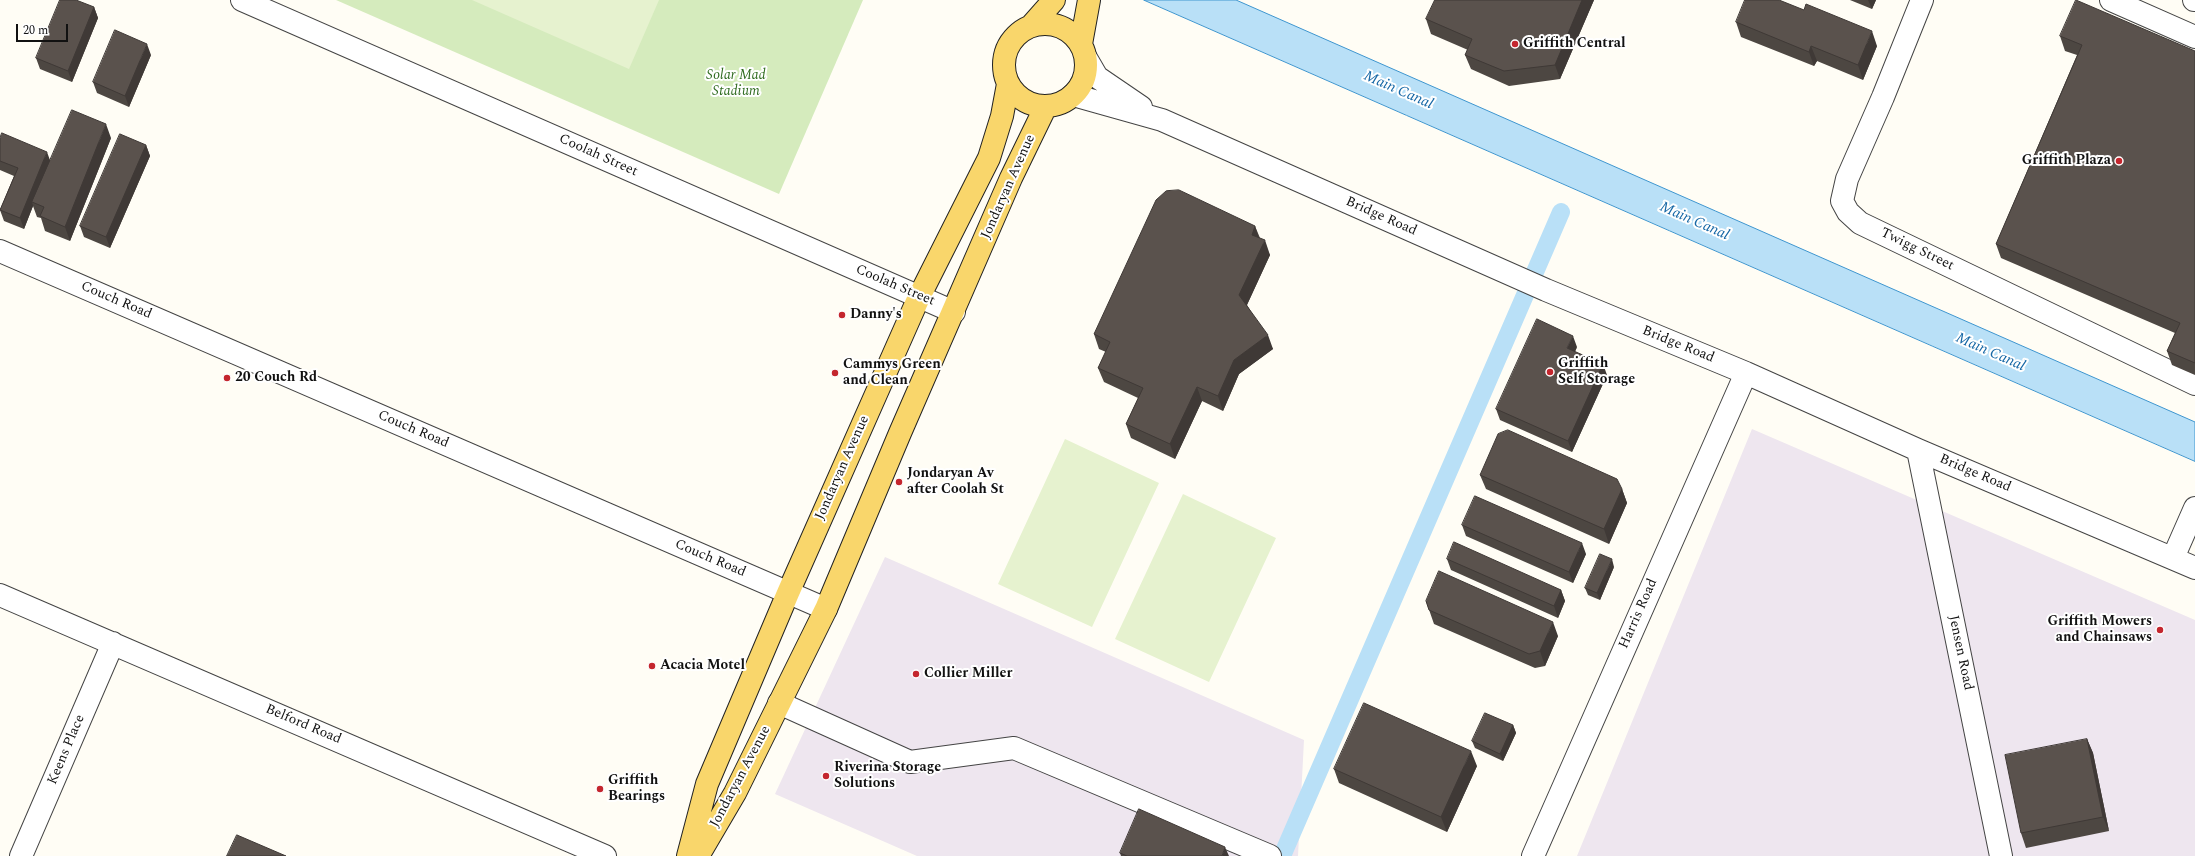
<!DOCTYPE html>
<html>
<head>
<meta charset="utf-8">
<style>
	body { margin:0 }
	#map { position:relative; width:2195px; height:856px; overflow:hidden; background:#fffdf5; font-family:Spectral,serif }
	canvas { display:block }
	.scale { position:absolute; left:16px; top:24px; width:52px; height:18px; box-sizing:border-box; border:2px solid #111; border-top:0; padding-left:5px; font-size:12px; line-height:14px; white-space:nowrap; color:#111; -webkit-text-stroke:3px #fff; paint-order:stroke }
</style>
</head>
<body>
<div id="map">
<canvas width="2195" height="856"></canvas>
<div class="scale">20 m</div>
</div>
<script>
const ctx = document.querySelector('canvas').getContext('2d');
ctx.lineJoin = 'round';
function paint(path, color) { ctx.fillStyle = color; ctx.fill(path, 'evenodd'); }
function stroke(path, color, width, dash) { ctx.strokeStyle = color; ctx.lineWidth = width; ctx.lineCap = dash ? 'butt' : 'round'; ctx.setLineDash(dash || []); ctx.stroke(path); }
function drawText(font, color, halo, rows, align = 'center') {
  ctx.font = font + ' Spectral,serif'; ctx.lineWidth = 4; ctx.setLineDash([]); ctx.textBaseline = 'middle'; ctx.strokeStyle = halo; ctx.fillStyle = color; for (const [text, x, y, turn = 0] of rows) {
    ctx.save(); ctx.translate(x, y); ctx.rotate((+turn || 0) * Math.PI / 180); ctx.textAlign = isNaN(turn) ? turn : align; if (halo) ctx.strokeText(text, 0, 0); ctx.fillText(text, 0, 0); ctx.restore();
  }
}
const industrial = new Path2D(`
	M 1752,429 L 2195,620 L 2195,856 L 1577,856 Z
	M 885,557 L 1304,740 L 1298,856 L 917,856 L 775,794 Z`);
const green = new Path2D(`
	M 336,0 L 863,0 L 779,194 Z`);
const pitch = new Path2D(`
	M 472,0 L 659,0 L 629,69 Z
	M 1065,439 L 1159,483 L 1092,627 L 998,584 Z
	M 1183,494 L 1276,538 L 1209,682 L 1115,639 Z`);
const water = new Path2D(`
	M 1144,0 L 1236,0 L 2195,422 L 2195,461 Z`);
const canal = new Path2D(`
	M 1282,856 L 1561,212`);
const minor = new Path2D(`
	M 242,0 L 954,312
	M 1922,0 L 1883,97 L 1847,179 L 1842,201 L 1848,212 L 1860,223 L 2195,384
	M 2111,0 L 2195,37
	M 2194,0 L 2195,0
	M 1086,58 L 1097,77 L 1141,107
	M 1073,95 L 1162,120 L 1546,290 L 1746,373 L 1918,450 L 2195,568
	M 0,251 L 826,609
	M 1918,450 L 2001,856
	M 2173,558 L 2195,508
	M 0,595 L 605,856
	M 779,703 L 910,762 L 1014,748 L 1270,856
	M 21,856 L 113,643
	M 1533,856 L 1746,373`);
const major = new Path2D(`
	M1004 65a41 41 0 1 1 82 0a41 41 0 1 1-82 0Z
	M 1031,26 L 1054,0
	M 1081,44 L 1089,0
	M 688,856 L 707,784 L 788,593 L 919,297 L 989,158 L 1002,116 L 1008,84
	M 698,856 L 735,793 L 826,609 L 900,433 L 1011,178 L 1046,106`);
const wall = new Path2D(`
	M 1435,0 L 1594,0 L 1560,79 L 1509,86 L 1471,69 L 1465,55 L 1468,50 L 1431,34 L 1426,19 Z
	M 1850,0 L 1876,0 L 1872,9 Z
	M 94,7 L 98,18 L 72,82 L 40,69 L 36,58 Z
	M 1736,22 L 1877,46 L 1863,80 L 1817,61 L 1814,66 L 1741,37 Z
	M 2060,36 L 2195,51 L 2195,375 L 2172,365 L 2167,351 L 2175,333 L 2001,258 L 1996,244 L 2077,55 L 2065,51 Z
	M 151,55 L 129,107 L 97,93 L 93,82 Z
	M 0,138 L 50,160 L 111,138 L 70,241 L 45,231 L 41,218 L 37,217 L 33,206 L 24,229 L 4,221 L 0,210 L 14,176 L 0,170 Z
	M 146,145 L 150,156 L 110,248 L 84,237 L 80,226 Z
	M 1255,226 L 1260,238 L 1270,255 L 1247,305 L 1273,349 L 1239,374 L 1223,411 L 1202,401 L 1175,459 L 1131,438 L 1126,424 L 1138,398 L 1104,382 L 1098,368 L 1106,352 L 1099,349 L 1094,334 Z
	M 1577,347 L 1575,352 L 1607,375 L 1572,452 L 1500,420 L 1496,409 Z
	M 1480,475 L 1622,489 L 1627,503 L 1609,544 L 1486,489 Z
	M 1462,525 L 1586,554 L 1573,583 L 1466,536 Z
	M 1447,559 L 1561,590 L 1565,601 L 1558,618 L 1451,570 Z
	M 1614,567 L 1600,600 L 1588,595 L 1585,588 Z
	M 1426,601 L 1558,636 L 1545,666 L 1535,668 L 1434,624 Z
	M 1513,725 L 1516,733 L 1503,761 L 1475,748 L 1472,741 Z
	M 2087,739 L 2093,753 L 2109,831 L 2026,848 L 2021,833 Z
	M 1477,766 L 1447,832 L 1339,783 L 1334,769 Z
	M 1120,853 L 1229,856 L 1121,856 Z`);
const shadedWall = new Path2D(`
	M 1582,0 L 1594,0 L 1560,79 L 1555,65 Z
	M 1868,0 L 1876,0 L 1872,9 Z
	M 94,7 L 98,18 L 72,82 L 68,71 Z
	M 1872,31 L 1877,46 L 1863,80 L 1858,65 Z
	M 147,44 L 151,55 L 129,107 L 125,96 Z
	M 1811,46 L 1817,61 L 1814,66 L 1809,52 Z
	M 106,124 L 111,138 L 70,241 L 65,227 Z
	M 146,145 L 150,156 L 110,248 L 106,237 Z
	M 47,152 L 51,163 L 32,202 L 33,206 L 24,229 L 20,218 Z
	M 1255,226 L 1260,241 L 1252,235 Z
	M 1265,240 L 1270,255 L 1245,309 L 1239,295 Z
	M 1268,335 L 1273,349 L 1239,374 L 1223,411 L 1218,396 L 1234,360 Z
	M 1573,336 L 1577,347 L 1571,359 L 1567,348 Z
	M 1603,364 L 1607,375 L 1572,452 L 1568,441 Z
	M 1197,387 L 1202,401 L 1175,459 L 1170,444 Z
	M 1622,489 L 1627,503 L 1609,544 L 1604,529 Z
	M 1582,543 L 1586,554 L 1573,583 L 1569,572 Z
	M 1612,559 L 1614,567 L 1600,600 L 1597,593 Z
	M 1561,590 L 1565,601 L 1558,618 L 1554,606 Z
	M 1553,622 L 1558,636 L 1545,666 L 1540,651 Z
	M 1513,725 L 1516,733 L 1503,761 L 1500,754 Z
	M 2087,739 L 2093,753 L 2109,831 L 2103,817 Z
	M 1471,751 L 1477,766 L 1447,832 L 1441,817 Z
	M 1225,847 L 1229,856 L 1222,856 Z`);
const building = new Path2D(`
	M 60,0 L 76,0 L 94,7 L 68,71 L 36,58 Z
	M 1435,0 L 1582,0 L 1555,65 L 1504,71 L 1465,55 L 1472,39 L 1426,19 Z
	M 1745,0 L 1779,0 L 1804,10 L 1806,4 L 1872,31 L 1858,65 L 1811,46 L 1809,52 L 1736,22 Z
	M 2076,0 L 2195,51 L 2195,363 L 2167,351 L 2180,323 L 1996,244 L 2082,45 L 2060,36 Z
	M 115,30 L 147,44 L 125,96 L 93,82 Z
	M 72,110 L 106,124 L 65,227 L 40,216 L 44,207 L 32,202 Z
	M 2,133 L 47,152 L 20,218 L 0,210 L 18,168 L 0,161 L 0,138 Z
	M 120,134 L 146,145 L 106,237 L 80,226 Z
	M 1179,190 L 1255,226 L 1252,235 L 1265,240 L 1239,295 L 1268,335 L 1234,360 L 1218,396 L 1197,387 L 1170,444 L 1126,424 L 1143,388 L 1098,368 L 1110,342 L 1094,334 L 1156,200 L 1166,191 Z
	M 1537,319 L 1573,336 L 1567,348 L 1603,364 L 1568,441 L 1496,409 Z
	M 1508,430 L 1617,479 L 1622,489 L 1604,529 L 1480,475 L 1498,434 Z
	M 1475,496 L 1582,543 L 1569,572 L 1462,525 Z
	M 1454,542 L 1561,590 L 1554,606 L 1447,559 Z
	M 1600,554 L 1612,559 L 1597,593 L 1585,588 Z
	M 1439,571 L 1553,622 L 1540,651 L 1529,654 L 1429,610 L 1426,601 Z
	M 1364,703 L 1471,751 L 1441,817 L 1334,769 Z
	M 1485,713 L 1513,725 L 1500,754 L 1472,741 Z
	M 2087,739 L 2103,817 L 2021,833 L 2005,755 Z
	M 1139,809 L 1225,847 L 1222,856 L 1127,856 L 1120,853 Z
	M 237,835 L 286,856 L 227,856 Z`);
const markers = [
	[1515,44,4,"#c4262e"],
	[2119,161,4,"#c4262e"],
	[842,315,4,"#c4262e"],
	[1550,372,4,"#c4262e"],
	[835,373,4,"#c4262e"],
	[227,378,4,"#c4262e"],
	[899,482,4,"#c4262e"],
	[2160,630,4,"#c4262e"],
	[652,666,4,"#c4262e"],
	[916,674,4,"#c4262e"],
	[826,776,4,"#c4262e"],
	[600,789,4,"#c4262e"]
];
const poiNames = [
	["Griffith Central",1523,44],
	["Griffith Plaza",2111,161,"right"],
	["Danny's",850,315],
	["Griffith",1558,364],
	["Self Storage",1558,380],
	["Cammys Green",843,365],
	["and Clean",843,381],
	["20 Couch Rd",235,378],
	["Jondaryan Av",907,474],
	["after Coolah St",907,490],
	["Griffith Mowers",2152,622,"right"],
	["and Chainsaws",2152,638,"right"],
	["Acacia Motel",660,666],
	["Collier Miller",924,674],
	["Riverina Storage",834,768],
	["Solutions",834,784],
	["Griffith",608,781],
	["Bearings",608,797]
];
const parkNames = [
	["Solar Mad",736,76],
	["Stadium",736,92]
];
const streetNames = [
	["Coolah Street",598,156,24],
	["Jondaryan Avenue",1009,187,-66],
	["Bridge Road",1381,217,24],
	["Twigg Street",1917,250,26],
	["Coolah Street",895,286,23],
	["Couch Road",116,301,23],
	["Bridge Road",1678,345,22],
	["Couch Road",413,430,23],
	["Jondaryan Avenue",843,468,-66],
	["Bridge Road",1975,474,23],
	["Couch Road",710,559,23],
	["Harris Road",1639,614,-66],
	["Jensen Road",1960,653,78],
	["Belford Road",303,725,23],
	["Keens Place",67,750,-67],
	["Jondaryan Avenue",741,777,-62]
];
const waterNames = [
	["Main Canal",1398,91,24],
	["Main Canal",1694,222,24],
	["Main Canal",1990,353,24]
];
paint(industrial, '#eee6ef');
paint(green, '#d5ebbd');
paint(pitch, '#e6f2cf');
paint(water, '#b9e0f7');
stroke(water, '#3f96cf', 1);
stroke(canal, '#b9e0f7', 18);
stroke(minor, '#444', 24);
stroke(major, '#222', 24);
stroke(minor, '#fff', 22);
stroke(major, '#f9d66b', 22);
paint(wall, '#4d4742');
paint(shadedWall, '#3f3936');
paint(building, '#5a524d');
stroke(building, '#3f3936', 1);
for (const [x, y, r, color] of markers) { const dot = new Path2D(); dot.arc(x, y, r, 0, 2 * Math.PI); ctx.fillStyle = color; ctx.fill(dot); stroke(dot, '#fff', 1.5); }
drawText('bold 14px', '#111', '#fff', poiNames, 'left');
drawText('italic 14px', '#2f6b1f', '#fff', parkNames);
drawText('14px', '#111', '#fff', streetNames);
drawText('italic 15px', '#1768a6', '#fff', waterNames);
</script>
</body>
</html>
